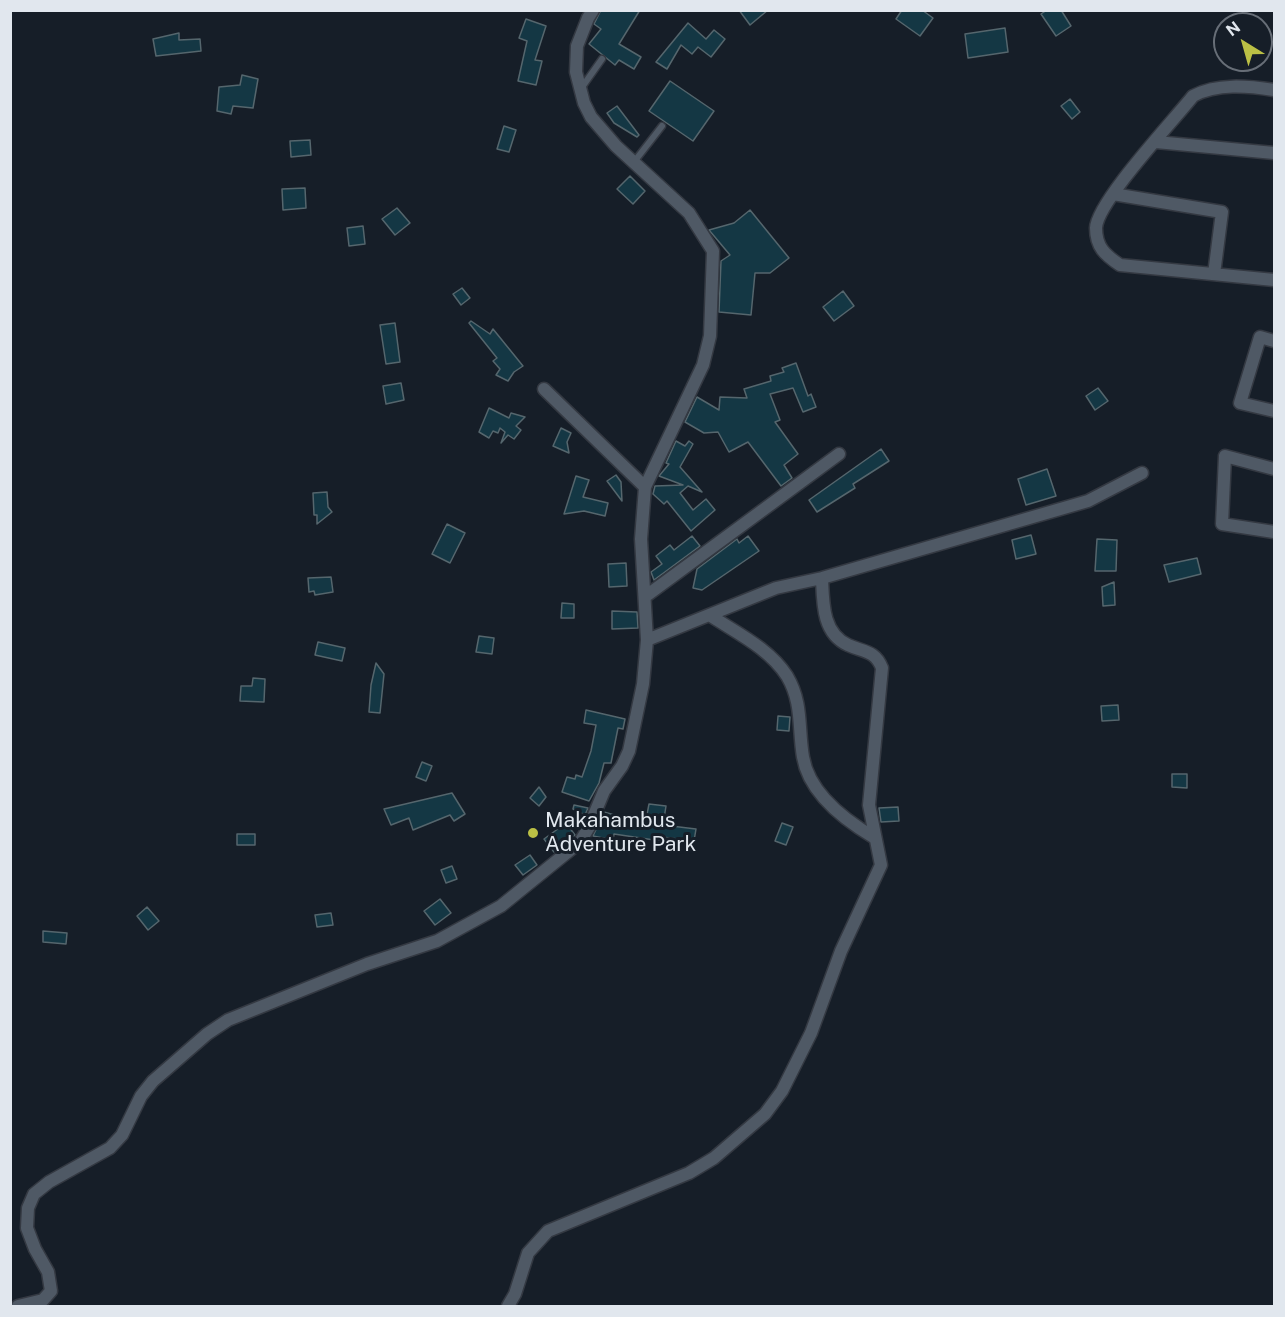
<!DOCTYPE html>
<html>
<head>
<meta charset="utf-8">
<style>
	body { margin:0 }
	#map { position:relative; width:1285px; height:1317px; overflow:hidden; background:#161e28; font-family:"Public Sans",sans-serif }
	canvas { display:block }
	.frame { position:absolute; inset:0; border:12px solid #e1e7ee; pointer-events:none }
	.north { position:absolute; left:1213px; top:12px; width:60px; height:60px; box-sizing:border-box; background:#161e28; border:2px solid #676e77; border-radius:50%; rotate:323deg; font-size:16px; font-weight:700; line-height:24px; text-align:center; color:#e1e7ee }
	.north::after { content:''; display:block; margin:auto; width:21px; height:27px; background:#bbc045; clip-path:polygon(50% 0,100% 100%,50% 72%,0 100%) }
</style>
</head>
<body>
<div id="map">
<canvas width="1285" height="1317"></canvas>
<div class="frame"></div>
<div class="north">N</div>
</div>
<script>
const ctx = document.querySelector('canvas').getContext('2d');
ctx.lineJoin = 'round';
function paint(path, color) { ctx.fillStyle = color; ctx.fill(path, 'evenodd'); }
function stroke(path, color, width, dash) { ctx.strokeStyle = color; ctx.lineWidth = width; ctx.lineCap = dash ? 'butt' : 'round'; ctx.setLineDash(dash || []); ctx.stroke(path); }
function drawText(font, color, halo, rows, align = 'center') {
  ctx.font = font + ' "Public Sans",sans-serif'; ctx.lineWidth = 6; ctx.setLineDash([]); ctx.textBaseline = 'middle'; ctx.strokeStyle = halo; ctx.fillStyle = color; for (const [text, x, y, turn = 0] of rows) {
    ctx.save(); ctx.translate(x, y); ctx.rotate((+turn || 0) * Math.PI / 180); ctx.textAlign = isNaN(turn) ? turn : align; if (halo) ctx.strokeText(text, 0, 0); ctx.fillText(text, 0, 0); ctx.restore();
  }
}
const building = new Path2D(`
	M 601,10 L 640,10 L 619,44 L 641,57 L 634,69 L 619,60 L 615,65 L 589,44 L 601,29 L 594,24 Z
	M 739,10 L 768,10 L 750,25 Z
	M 902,10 L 922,10 L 933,18 L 920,36 L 896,19 Z
	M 1047,10 L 1061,10 L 1071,26 L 1056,36 L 1041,14 Z
	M 526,19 L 546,26 L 535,60 L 542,61 L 536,85 L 518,81 L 527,41 L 519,38 Z
	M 688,23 L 706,39 L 714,30 L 725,39 L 711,57 L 698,47 L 692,54 L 681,45 L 667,69 L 656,62 Z
	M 1005,28 L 1008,52 L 968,58 L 965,34 Z
	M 179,33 L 179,40 L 200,39 L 201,51 L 156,56 L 153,39 Z
	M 242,75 L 258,79 L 253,108 L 233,106 L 231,114 L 217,111 L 219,87 L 240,85 Z
	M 670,81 L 714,111 L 693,141 L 649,111 Z
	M 1070,99 L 1080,112 L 1072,119 L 1061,106 Z
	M 617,106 L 639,135 L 637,137 L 614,123 L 607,113 Z
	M 504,126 L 516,130 L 509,152 L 497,149 Z
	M 310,140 L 311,155 L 291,157 L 290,141 Z
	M 630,176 L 645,191 L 633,204 L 617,189 Z
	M 305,188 L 306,208 L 283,210 L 282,189 Z
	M 397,208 L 410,223 L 395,235 L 382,219 Z
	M 750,210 L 789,258 L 770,273 L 755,273 L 751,315 L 719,312 L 721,261 L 730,255 L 709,230 L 734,223 Z
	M 363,226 L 365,244 L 349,246 L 347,228 Z
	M 462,288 L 470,298 L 461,305 L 453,294 Z
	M 843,291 L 854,306 L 834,321 L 823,307 Z
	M 471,321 L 490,334 L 493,329 L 523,366 L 514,372 L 508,381 L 496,375 L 500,369 L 493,361 L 497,358 L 469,323 Z
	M 395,323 L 400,362 L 386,364 L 380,325 Z
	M 796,363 L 808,396 L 811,394 L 816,407 L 803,412 L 793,388 L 770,394 L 780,420 L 775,422 L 798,454 L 784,465 L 792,478 L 781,486 L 748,442 L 729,452 L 718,432 L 704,433 L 685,422 L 697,397 L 719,410 L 720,397 L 747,398 L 744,389 L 771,381 L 770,376 L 784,372 L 782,368 Z
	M 401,383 L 404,400 L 386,404 L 383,386 Z
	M 1098,388 L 1108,401 L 1095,410 L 1086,396 Z
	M 489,408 L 509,418 L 511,413 L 525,417 L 516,426 L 521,430 L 514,439 L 508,435 L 501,443 L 505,432 L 500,428 L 498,433 L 493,431 L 489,438 L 479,432 Z
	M 561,428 L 571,433 L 567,442 L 569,453 L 553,446 Z
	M 676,441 L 685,446 L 689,441 L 693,444 L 680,467 L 702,492 L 688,486 L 680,493 L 693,510 L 706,499 L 715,510 L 691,531 L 667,501 L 664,504 L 653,494 L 655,486 L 683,485 L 659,476 L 669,464 L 666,463 Z
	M 881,449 L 889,461 L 853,484 L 855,488 L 817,512 L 809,500 Z
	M 1047,469 L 1056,496 L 1026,505 L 1018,479 Z
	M 616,475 L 621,482 L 622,501 L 607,481 Z
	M 576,476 L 589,480 L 583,497 L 608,503 L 605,516 L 584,511 L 564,514 Z
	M 327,492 L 328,507 L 332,512 L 317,524 L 317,515 L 314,515 L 313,493 Z
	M 447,524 L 465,533 L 450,563 L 432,554 Z
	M 1031,535 L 1036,554 L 1016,559 L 1012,540 Z
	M 692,536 L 700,546 L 654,580 L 651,572 L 662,564 L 656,556 L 670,545 L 674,550 Z
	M 748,536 L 759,551 L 702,590 L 693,588 L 697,569 L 737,539 L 739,543 Z
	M 1097,539 L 1117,540 L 1116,571 L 1095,571 Z
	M 1197,558 L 1201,574 L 1169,582 L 1164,565 Z
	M 626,563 L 627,586 L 609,587 L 608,564 Z
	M 331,577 L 333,592 L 315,595 L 314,591 L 309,592 L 308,578 Z
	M 1114,582 L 1115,605 L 1103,606 L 1102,587 Z
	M 562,603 L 574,604 L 574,618 L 561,618 Z
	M 612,611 L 637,612 L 638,628 L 612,629 Z
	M 479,636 L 494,638 L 492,654 L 476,652 Z
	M 318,642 L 345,648 L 342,661 L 315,655 Z
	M 376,663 L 384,674 L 380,713 L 369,712 L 371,685 Z
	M 253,678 L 265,679 L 264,702 L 240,701 L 241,686 L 252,686 Z
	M 1118,705 L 1119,720 L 1102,721 L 1101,706 Z
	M 586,710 L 625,719 L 623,729 L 618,728 L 611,763 L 604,763 L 599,783 L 589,801 L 562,792 L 567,777 L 575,779 L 576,775 L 582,777 L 591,751 L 596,725 L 584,723 Z
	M 778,716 L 790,717 L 789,731 L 777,730 Z
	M 422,762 L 432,766 L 426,781 L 416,777 Z
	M 1172,774 L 1187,774 L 1187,788 L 1172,787 Z
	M 539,787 L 546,797 L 539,806 L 530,798 Z
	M 452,793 L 465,814 L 454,821 L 450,815 L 413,830 L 409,818 L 391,825 L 384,809 Z
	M 649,804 L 666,806 L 663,825 L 696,829 L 694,841 L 662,837 L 661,841 L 614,834 L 613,840 L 593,836 L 604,812 L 618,816 L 618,819 L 645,825 Z
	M 574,805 L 588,808 L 585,815 L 573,809 Z
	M 898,807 L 899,821 L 881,822 L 879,808 Z
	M 566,823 L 575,835 L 554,852 L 544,839 Z
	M 782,823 L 793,827 L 786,845 L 775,841 Z
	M 237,834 L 255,834 L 255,845 L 237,845 Z
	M 530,855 L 537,865 L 523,875 L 515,865 Z
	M 452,866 L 457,879 L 446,883 L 441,870 Z
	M 440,899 L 451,913 L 435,925 L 424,911 Z
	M 147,907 L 159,921 L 148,930 L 137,916 Z
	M 331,913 L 333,925 L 317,927 L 315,915 Z
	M 43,931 L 67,933 L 66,944 L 43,942 Z`);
const service = new Path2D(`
	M 580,90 L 602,59
	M 634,162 L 662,126`);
const minor = new Path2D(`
	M 1274,90 C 1248,86 1217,83 1193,96 C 1174,120 1097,202 1096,228 C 1096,247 1105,255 1120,265 L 1274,280
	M 1156,142 L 1274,153
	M 1113,194 L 1222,212 L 1214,274
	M 1274,341 L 1260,337 L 1240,403 L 1274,411
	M 544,389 L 645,487
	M 1274,469 L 1225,456 L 1222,524 L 1274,532
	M 646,596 L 839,454
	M 711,616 C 737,633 770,649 787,676 C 803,703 798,728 803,757 C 809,793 846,821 875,838
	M 647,640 L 776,588 L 822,578 L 1088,501 L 1142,473
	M 18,1306 L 43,1300 L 51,1291 L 48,1272 L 35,1249 L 27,1228 L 28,1208 L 34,1194 L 49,1182 L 110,1148 L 122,1135 L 141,1096 L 153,1081 L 207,1034 L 228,1020 L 367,964 L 437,941 L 501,906 L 580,842 L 589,827 L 604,791 L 622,766 L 629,751 L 643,684 L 647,640 L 641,539 L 645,487 L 703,365 L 710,336 L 713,251 L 689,213 L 616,146 L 591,117 L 584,103 L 576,72 L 577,46 L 588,18 L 593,10
	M 508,1306 L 515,1294 L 528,1253 L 548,1231 L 689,1173 L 714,1158 L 765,1114 L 782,1091 L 811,1033 L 841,951 L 881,865 L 869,805 L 882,668 C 875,650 863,652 848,645 C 822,633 823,602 822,578`);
const markers = [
	[533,833,6,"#bbc045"]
];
const poiNames = [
	["Makahambus",545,821],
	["Adventure Park",545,845]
];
paint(building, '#143744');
stroke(building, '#55666d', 1.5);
stroke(service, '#343942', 9);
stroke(minor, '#343942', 15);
stroke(service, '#4f5965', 6);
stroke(minor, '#4f5965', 12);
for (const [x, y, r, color] of markers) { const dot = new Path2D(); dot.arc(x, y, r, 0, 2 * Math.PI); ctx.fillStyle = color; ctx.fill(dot); stroke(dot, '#161e28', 2); }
drawText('21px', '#e1e7ee', '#161e28', poiNames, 'left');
</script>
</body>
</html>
